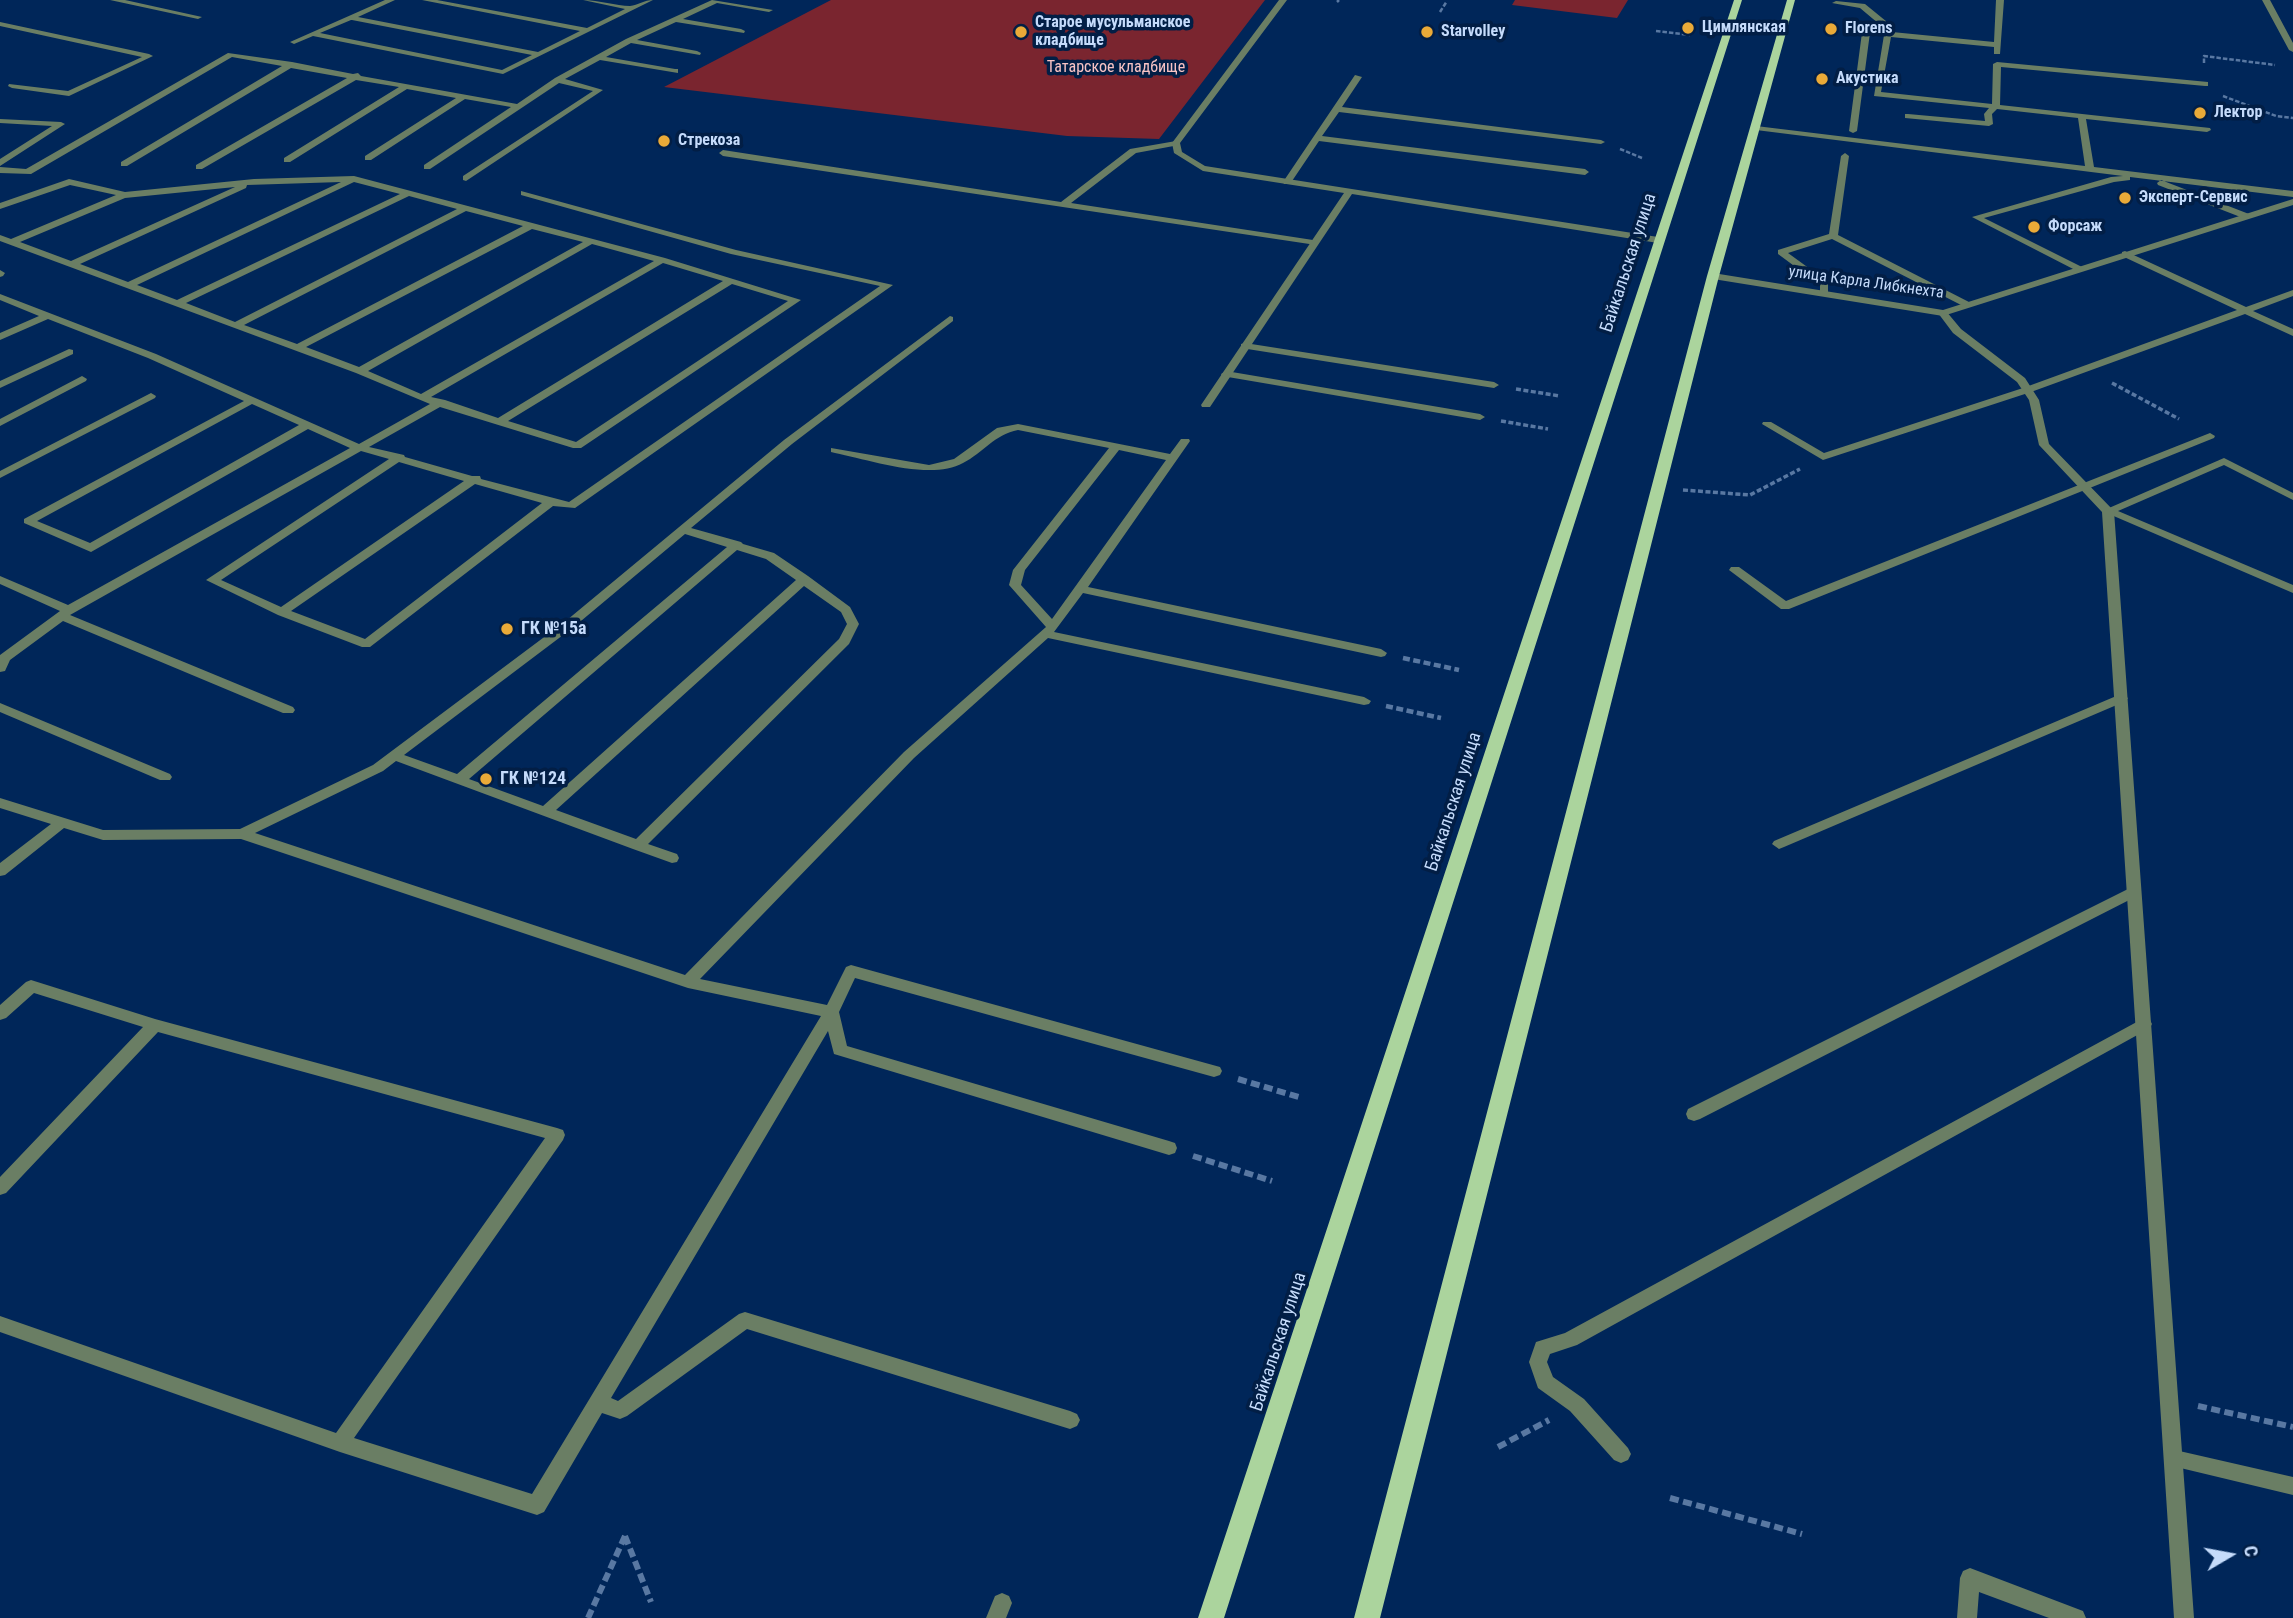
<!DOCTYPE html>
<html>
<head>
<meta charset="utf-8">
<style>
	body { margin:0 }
	#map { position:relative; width:2293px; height:1618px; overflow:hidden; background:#002659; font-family:"Roboto Condensed",sans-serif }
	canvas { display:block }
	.north { position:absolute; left:2195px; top:1520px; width:70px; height:70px; -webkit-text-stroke:5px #021e45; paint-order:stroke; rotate:80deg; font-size:19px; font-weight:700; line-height:28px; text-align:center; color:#c5dbfb }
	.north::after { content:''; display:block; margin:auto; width:24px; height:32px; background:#c5dbfb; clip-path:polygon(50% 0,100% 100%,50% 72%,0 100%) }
</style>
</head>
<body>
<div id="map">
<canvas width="2293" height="1618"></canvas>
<div class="north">С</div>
</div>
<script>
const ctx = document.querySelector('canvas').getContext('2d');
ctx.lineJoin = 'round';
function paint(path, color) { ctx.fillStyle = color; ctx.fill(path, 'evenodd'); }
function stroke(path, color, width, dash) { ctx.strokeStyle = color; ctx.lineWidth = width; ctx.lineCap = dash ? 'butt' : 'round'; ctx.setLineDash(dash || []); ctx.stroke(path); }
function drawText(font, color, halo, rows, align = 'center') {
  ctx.font = font + ' "Roboto Condensed",sans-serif'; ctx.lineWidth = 7; ctx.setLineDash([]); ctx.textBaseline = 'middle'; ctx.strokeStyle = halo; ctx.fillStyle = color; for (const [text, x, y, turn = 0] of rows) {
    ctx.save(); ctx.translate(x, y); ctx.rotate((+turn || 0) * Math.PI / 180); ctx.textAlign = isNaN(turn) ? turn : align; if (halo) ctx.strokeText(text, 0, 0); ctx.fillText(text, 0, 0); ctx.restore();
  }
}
const green = new Path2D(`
	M 831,0 L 1265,0 L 1159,139 L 1067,136 L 664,87 Z
	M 1515,0 L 1628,0 L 1617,18 L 1512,5 Z`);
const pathFar3 = new Path2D(`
	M 1337,2 L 1339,0
	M 1440,12 L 1447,1
	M 1656,31 L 1690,35
	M 2204,63 L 2204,56 L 2275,65
	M 2223,96 L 2276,116 L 2293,118
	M 1620,149 L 1642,158`);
const pathFar2 = new Path2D(`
	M 2112,383 L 2179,419
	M 1516,389 L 1560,396
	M 1501,421 L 1548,429
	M 1683,490 L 1750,495 L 1800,469`);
const pathFar1 = new Path2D(`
	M 1403,658 L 1459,670
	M 1386,706 L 1441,718`);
const path = new Path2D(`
	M 1238,1079 L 1302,1098
	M 1193,1156 L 1272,1181
	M 2198,1406 L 2293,1427
	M 1498,1447 L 1549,1420
	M 1670,1498 L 1802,1534
	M 625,1536 L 651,1602
	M 588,1618 L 625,1536`);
const service = new Path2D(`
	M 110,0 L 125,0 L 202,17 L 198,19 Z
	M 385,0 L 395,0 L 358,17 L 538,52 L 580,31 L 422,0 L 437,0 L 587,28 L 625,9 L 583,0 C 599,0 616,6 630,6 C 638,5 644,0 653,0 L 503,74 L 313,36 L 294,44 L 290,42 ZM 351,20 L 352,20 L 532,55 L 502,70 L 320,33 Z
	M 712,0 L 773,10 L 769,12 L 717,3 L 683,19 L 741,29 L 745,31 L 744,33 L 676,22 L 637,40 L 697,51 L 701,53 L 700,55 L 631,43 L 606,57 L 675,69 L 678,69 L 678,73 L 600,60 L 565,79 L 603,90 L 466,181 L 463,180 L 463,176 L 593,91 L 559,83 L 430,169 L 424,169 L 424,165 L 511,107 L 465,99 L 371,160 L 365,160 L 365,156 L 456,98 L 407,89 L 290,162 L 284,162 L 284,158 L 399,87 L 356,80 L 202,169 L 196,169 L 196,165 L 347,78 L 291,68 L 127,166 L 121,166 L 121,162 L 282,66 L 232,57 L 31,174 L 0,173 L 0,167 L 26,169 L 228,53 L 292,62 L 353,74 L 358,73 L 361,76 L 517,104 L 555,78 L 626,39 Z
	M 1996,0 L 2004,0 L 2000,54 L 1994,54 L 1994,47 L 1891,37 L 1881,92 L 1992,104 L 1993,64 L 1997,62 L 2208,82 L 2208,86 L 2205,86 L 2001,67 L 2000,105 L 2210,128 L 2211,130 L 2207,132 L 2086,119 L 2094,167 L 2293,191 L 2293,197 L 2130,177 L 2130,180 L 2114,182 L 1984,218 L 2082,267 L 2084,269 L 2079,272 L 1972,217 L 2111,177 L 2123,176 L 1756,130 L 1752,128 L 1756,126 L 2085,166 L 2078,118 L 1997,109 L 1992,114 L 1993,124 L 1989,126 L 1905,118 L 1905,114 L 1908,114 L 1985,121 L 1984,114 L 1989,108 L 1874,96 L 1885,29 L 1860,8 L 1832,3 L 1836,1 L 1865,4 L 1892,26 L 1892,32 L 1994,42 Z
	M 2262,0 L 2270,0 L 2293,43 L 2293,52 L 2289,50 Z
	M 0,22 L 149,54 L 153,56 L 69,96 L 12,88 L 8,86 L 9,84 L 68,91 L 142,57 L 0,26 Z
	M 1867,23 L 1871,25 L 1857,131 L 1853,133 L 1849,131 L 1863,25 Z
	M 1355,75 L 1362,77 L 1342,107 L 1601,140 L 1605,142 L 1601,144 L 1339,112 L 1322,136 L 1585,169 L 1589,172 L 1585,175 L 1319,141 L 1290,184 L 1284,184 L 1283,182 Z
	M 0,119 L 61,122 L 65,124 L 0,166 L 0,159 L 52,126 L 0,123 Z
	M 1176,141 L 1180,143 L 1179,145 L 1136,153 L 1071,203 L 1313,240 L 1316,241 L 1316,245 L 723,156 L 719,153 L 723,150 L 1061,202 L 1130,149 Z
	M 1845,153 L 1849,156 L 1838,235 L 1969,302 L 1969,306 L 1963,306 L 1832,239 L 1788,253 L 1828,282 L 1828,293 L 1820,295 L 1820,285 L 1778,254 L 1778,250 L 1829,234 L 1841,156 Z
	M 354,176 L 665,258 L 801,300 L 581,448 L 573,448 L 440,407 L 369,447 L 404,455 L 405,457 L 472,476 L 480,476 L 481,479 L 569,502 L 880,286 L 731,254 L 521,195 L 521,191 L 736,250 L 893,285 L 575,508 L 553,506 L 370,647 L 362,647 L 278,615 L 206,580 L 389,459 L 361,451 L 70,615 L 293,707 L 295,710 L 293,713 L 283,713 L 63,621 L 10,660 L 5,671 L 0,672 L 0,655 L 60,611 L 0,584 L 0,576 L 68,605 L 350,448 L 308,429 L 91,552 L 24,523 L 24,519 L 244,401 L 148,358 L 48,319 L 0,340 L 0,333 L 39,316 L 0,300 L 0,294 L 156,354 L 359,444 L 430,404 L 356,373 L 0,241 L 0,235 L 11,239 L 116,195 L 70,185 L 0,209 L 0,203 L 69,179 L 125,192 L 254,179 ZM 341,182 L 128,282 L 80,264 L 246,188 L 247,185 ZM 354,182 L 400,194 L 177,300 L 137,285 ZM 235,187 L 71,261 L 20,242 L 125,198 ZM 409,196 L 457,209 L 235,322 L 186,303 ZM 466,211 L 523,226 L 297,344 L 244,325 ZM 532,229 L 583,242 L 359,367 L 306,347 ZM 592,244 L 654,261 L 421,394 L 368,371 ZM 663,263 L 723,281 L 498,418 L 445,400 L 431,397 ZM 732,284 L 788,301 L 576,442 L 508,421 ZM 252,404 L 299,425 L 90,543 L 37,521 ZM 399,462 L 464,481 L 281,607 L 221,580 ZM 475,484 L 542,503 L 365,639 L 291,611 Z
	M 2161,180 L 2249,214 L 2250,216 L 2243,218 L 2158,185 L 2157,183 Z
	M 2125,251 L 2246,307 L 2293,290 L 2293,296 L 2253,311 L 2293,329 L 2293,336 L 2245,314 L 2031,392 L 1823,460 L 1762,424 L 1763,422 L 1771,422 L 1824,453 L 2023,388 L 2237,310 L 2122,256 L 2122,252 Z
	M 0,270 L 5,273 L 3,276 L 0,277 Z
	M 950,316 L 953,317 L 953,321 L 792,444 L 691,528 L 741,542 L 743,544 L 774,553 L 808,576 L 850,607 L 859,624 L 849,644 L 648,844 L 677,854 L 679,858 L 677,862 L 672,863 L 633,849 L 396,761 L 383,771 L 255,833 L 685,975 L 904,752 L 1046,627 L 1009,585 L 1013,570 L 1109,448 L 1018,430 C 995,434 983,453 963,463 C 931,481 870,460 835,453 L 831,452 L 831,448 L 929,465 L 954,459 L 997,428 L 1018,424 L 1170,454 L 1181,439 L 1189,439 L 1190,441 L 1088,587 L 1381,649 L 1387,653 L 1385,656 L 1381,657 L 1083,593 L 1054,632 L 1364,697 L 1371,701 L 1369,704 L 1364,705 L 1048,638 L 914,758 L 700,979 L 827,1005 L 846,967 L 851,965 L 1220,1067 L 1222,1071 L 1220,1075 L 1214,1077 L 855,978 L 839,1012 L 847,1046 L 1169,1141 L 1175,1143 L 1177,1148 L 1175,1153 L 1169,1155 L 834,1054 L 828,1031 L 611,1398 L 618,1401 L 739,1314 L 745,1312 L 1070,1411 L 1077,1414 L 1080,1420 L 1077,1426 L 1070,1429 L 747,1329 L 627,1416 L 620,1419 L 602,1413 L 544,1512 L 537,1515 L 340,1452 L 0,1332 L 0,1316 L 336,1433 L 545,1138 L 158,1032 L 6,1193 L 0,1195 L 0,1177 L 143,1027 L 34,993 L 6,1018 L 0,1020 L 0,1005 L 26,982 L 31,980 L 155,1019 L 557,1128 L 563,1130 L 565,1135 L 563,1140 L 354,1438 L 532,1494 L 821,1016 L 688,988 L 241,839 L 103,840 L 64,828 L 5,875 L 0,876 L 0,863 L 51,824 L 0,808 L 0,798 L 103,830 L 240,829 L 373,765 L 567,620 L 784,440 ZM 1119,450 L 1166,460 L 1052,619 L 1021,585 L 1025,570 ZM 685,534 L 727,547 L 457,774 L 404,755 L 575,626 ZM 737,550 L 766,559 L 796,580 L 543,806 L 469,779 ZM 804,586 L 841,612 L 847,624 L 839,639 L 636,839 L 556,810 Z
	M 1245,343 L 1494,382 L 1499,385 L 1494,388 L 1241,348 L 1241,344 Z
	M 69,349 L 73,350 L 73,354 L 0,388 L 0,381 Z
	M 1226,371 L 1480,414 L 1485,417 L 1480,420 L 1222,376 L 1221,374 Z
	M 82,376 L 87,379 L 86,381 L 0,426 L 0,419 Z
	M 151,393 L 156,396 L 155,398 L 0,478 L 0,471 Z
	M 2210,433 L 2215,436 L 2214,438 L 1789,609 L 1781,609 L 1729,570 L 1731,567 L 1739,567 L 1786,601 Z
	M 2224,458 L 2293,493 L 2293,500 L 2224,465 L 2118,511 L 2293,585 L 2293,593 L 2102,511 Z
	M 2121,694 L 2128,698 L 2126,701 L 1784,847 L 1779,849 L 1772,844 L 1774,841 Z
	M 0,703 L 170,774 L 172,777 L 170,780 L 160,780 L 0,712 Z
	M 2134,886 L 2139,887 L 2141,891 L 2139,895 L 1700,1119 L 1694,1121 L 1688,1119 L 1686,1114 L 1688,1109 Z
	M 2144,1018 L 2150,1020 L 2152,1024 L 2150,1028 L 1577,1345 L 1550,1354 L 1547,1362 L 1553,1377 L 1584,1399 L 1628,1448 L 1631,1454 L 1628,1460 L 1621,1463 L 1614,1460 L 1570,1411 L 1538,1388 L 1529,1362 L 1536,1342 L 1565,1333 Z
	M 2175,1450 L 2293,1477 L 2293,1495 L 2168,1465 L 2165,1459 L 2168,1453 Z
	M 1970,1568 L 2083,1611 L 2086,1618 L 2049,1618 L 1979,1592 L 1977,1618 L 1957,1618 L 1960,1578 L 1963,1571 Z
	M 1002,1593 L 1009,1596 L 1012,1603 L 1006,1618 L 986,1618 L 995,1596 Z`);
const minor = new Path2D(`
	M 1279,0 L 1287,0 L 1180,143 L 1182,152 L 1205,166 L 1658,237 L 1663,240 L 1658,243 L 1352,194 L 1210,407 L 1202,407 L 1201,405 L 1344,193 L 1203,171 L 1174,153 L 1172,143 Z
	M 1940,311 L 1946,311 L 1961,329 L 2025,378 L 2039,400 L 2049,444 L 2114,511 L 2194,1618 L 2174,1618 L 2102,512 L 2039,445 L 2029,400 L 2017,382 L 1953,333 L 1938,313 Z`);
const tertiary = new Path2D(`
	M 2293,199 L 2293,205 L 1943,316 L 1713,279 L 1708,276 L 1713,273 L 1943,310 Z`);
const primary = new Path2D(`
	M 1734,0 L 1742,0 L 1224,1618 L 1198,1618 Z
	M 1787,0 L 1795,0 L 1719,276 L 1380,1618 L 1354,1618 L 1707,276 Z`);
const markers = [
	[1688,28,7,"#eaaa38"],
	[1831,29,7,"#eaaa38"],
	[1021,32,7,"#eaaa38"],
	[1427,32,7,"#eaaa38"],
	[1822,79,7,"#eaaa38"],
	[2200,113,7,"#eaaa38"],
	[664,141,7,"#eaaa38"],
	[2125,198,7,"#eaaa38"],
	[2034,227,7,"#eaaa38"],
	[507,629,7,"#eaaa38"],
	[486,779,7,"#eaaa38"]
];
const farPoinames = [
	["Старое мусульманское",1035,23],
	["кладбище",1035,41],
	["Цимлянская",1702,28],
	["Florens",1845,29],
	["Starvolley",1441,32],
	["Акустика",1836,79],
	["Лектор",2214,113],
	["Стрекоза",678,141],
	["Эксперт-Сервис",2139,198],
	["Форсаж",2048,227]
];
const farParknames = [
	["Татарское кладбище",1116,68]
];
const farStreetnames = [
	["улица Карла Либкнехта",1866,283,8]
];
const streetNames = [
	["Байкальская улица",1629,263,-72],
	["Байкальская улица",1454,802,-72],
	["Байкальская улица",1279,1342,-72]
];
const poiNames = [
	["ГК №15а",521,629],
	["ГК №124",500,779]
];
paint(green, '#7a252f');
stroke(pathFar3, '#5978a2', 2.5, [4.5, 2]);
stroke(pathFar2, '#5978a2', 3.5, [5, 2.5]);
stroke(pathFar1, '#5978a2', 4.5, [7, 3.5]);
stroke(path, '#5978a2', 6, [9, 4.5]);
paint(service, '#6a7e64');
paint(minor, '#6a7e64');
paint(tertiary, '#6a7e64');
paint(primary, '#abd49d');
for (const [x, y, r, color] of markers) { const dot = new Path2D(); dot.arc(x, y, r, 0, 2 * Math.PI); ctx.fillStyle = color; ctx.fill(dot); stroke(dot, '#021e45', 2.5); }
drawText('bold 16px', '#c5dbfb', '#021e45', farPoinames, 'left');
drawText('16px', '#f8c3c4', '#021e45', farParknames);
drawText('16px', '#c5dbfb', '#021e45', farStreetnames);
drawText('18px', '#c5dbfb', '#021e45', streetNames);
drawText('bold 18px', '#c5dbfb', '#021e45', poiNames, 'left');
</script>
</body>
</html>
